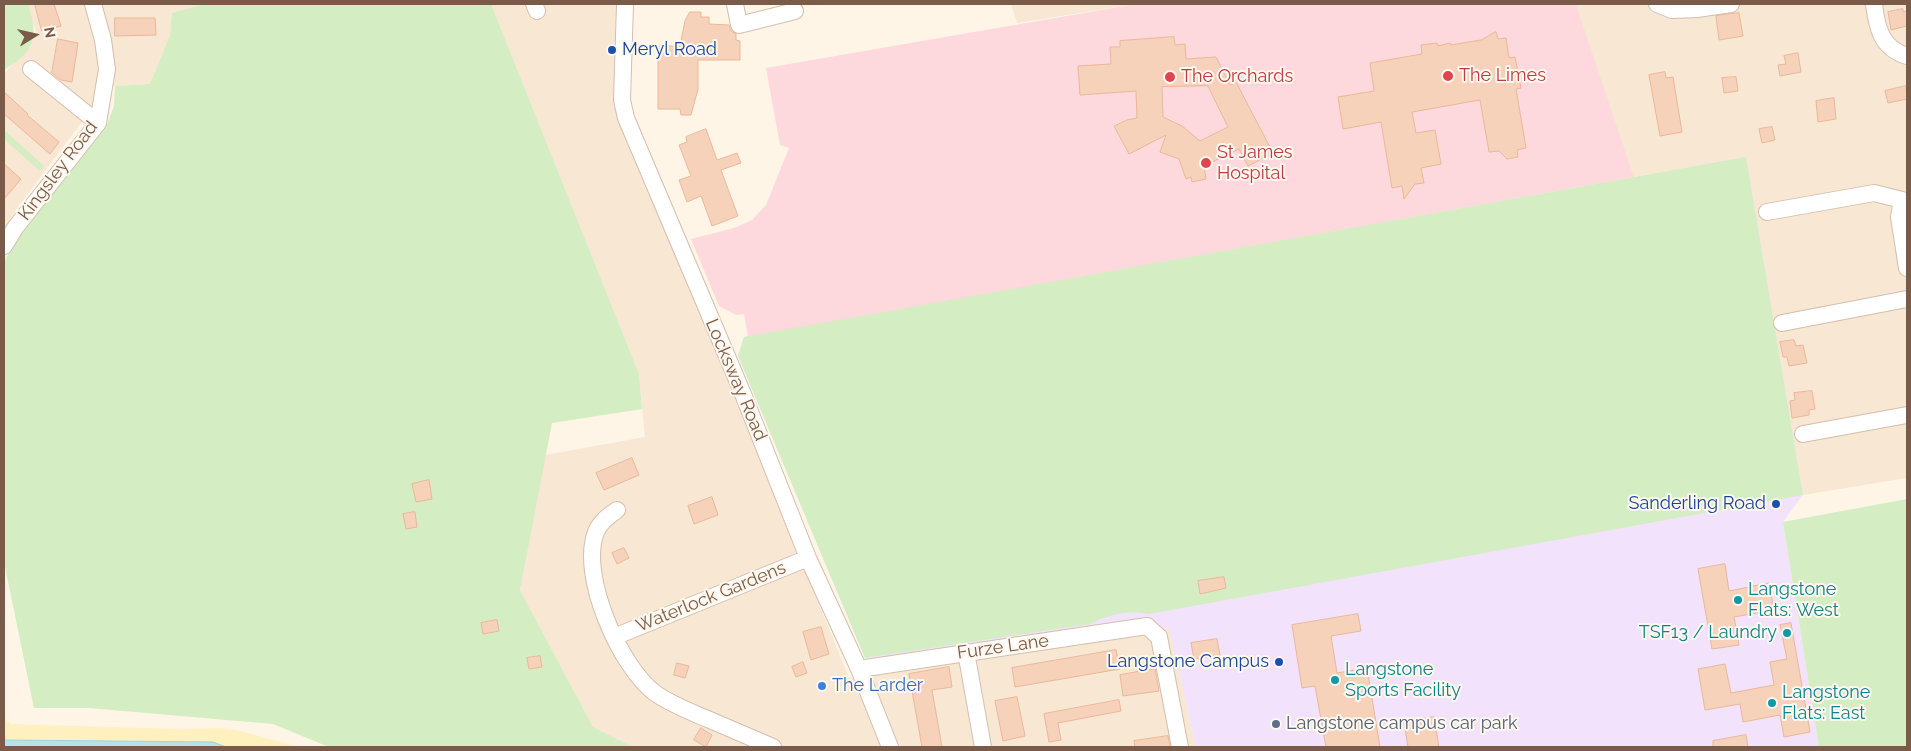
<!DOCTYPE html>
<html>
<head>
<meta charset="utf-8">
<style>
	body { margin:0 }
	#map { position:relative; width:1911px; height:751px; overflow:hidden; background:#fef5e6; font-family:Raleway,sans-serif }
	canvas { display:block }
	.frame { position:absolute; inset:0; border:5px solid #7a5a48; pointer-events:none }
	.north { position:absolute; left:10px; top:10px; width:50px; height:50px; -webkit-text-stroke:4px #fff8ee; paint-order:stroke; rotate:80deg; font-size:14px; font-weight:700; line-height:20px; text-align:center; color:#7a5a48 }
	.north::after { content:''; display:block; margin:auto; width:18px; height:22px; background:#7a5a48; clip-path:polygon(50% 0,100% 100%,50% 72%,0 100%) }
</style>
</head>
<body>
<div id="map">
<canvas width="1911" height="751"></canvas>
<div class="frame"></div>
<div class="north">N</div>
</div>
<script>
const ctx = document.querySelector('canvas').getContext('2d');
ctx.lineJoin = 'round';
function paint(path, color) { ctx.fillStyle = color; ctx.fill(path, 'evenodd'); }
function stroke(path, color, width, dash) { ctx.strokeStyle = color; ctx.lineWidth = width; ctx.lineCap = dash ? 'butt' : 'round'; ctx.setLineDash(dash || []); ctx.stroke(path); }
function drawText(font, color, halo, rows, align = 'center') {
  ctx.font = font + ' Raleway,sans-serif'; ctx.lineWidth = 4; ctx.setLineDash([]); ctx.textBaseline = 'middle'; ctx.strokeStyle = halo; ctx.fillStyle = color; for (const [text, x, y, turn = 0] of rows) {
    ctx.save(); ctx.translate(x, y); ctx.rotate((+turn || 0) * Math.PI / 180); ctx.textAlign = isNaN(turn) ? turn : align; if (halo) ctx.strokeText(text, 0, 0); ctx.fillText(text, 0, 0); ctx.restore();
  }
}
const residential = new Path2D(`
	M 27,4 L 204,4 L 172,13 L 170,35 L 150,84 L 115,86 L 95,84 L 94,106 L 17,208 L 4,234 L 4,74 L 37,35 Z
	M 491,4 L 616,4 L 614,77 L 619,105 L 628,132 L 849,678 L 1169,628 L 1196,747 L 633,747 L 593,727 L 520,590 L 545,455 L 645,437 L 639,374 Z
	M 1011,4 L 1136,4 L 1017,23 Z
	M 1576,4 L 1907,4 L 1907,478 L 1803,495 L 1746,158 L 1634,177 Z`);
const education = new Path2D(`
	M 1746,157 L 1803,495 L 1783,522 L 1819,747 L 1196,747 L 1169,628 L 865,658 L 738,356 L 744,337 Z`);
const medical = new Path2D(`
	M 1136,4 L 1576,4 L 1634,177 L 748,337 L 744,314 L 736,315 L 719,306 L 691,239 L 734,228 L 752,220 L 766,205 L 789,148 L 780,145 L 766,68 Z`);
const green = new Path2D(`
	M 4,4 L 28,4 C 39,39 35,50 4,70 Z
	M 204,4 L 491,4 L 639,374 L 642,409 L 552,423 L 520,590 L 593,727 L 633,747 L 329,747 L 273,724 L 89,708 L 34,708 L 4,562 L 4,263 L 11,247 L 106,127 L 114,106 L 115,86 L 150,84 L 170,35 L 172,13 Z
	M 4,130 L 44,166 L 40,171 L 4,139 Z
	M 1746,157 L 1803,495 L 1149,614 C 1126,610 1110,614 1090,624 L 865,658 L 738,356 L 744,337 Z
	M 1907,499 L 1907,747 L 1819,747 L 1783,522 Z`);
const sand = new Path2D(`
	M 4,705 L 6,720 L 11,724 L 178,729 L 219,728 L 236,730 L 299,747 L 48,747 L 4,743 Z`);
const water = new Path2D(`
	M 4,740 L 213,742 L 226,747 L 4,747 Z`);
const building = new Path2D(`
	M 35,4 L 54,4 L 61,26 L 42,31 Z
	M 1903,9 L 1903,12 L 1907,11 L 1907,26 L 1891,30 L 1888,12 Z
	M 690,12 L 701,12 L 701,17 L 709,17 L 709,24 L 729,25 L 731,31 L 736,34 L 736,40 L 740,41 L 740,60 L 698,60 L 698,89 L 691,115 L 681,115 L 680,109 L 658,109 L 658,46 L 680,46 L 685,21 Z
	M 1739,13 L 1743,36 L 1719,40 L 1716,16 Z
	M 115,18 L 155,18 L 156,35 L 115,36 Z
	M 1496,32 L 1498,39 L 1506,38 L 1509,58 L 1515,57 L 1521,88 L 1516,89 L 1526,148 L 1517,150 L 1518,157 L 1507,159 L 1499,151 L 1489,152 L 1480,100 L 1412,112 L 1416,133 L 1435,130 L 1441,164 L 1421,168 L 1424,183 L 1415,184 L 1404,199 L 1402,186 L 1392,188 L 1381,122 L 1343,129 L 1338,97 L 1374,91 L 1370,63 L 1422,54 L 1421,45 L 1437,43 L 1438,46 L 1450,43 L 1451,45 L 1481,40 Z
	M 1174,37 L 1175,45 L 1185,44 L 1186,59 L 1216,57 L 1230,85 L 1236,82 L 1273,153 L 1248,166 L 1239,149 L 1204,166 L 1206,179 L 1192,182 L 1191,177 L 1186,179 L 1179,159 L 1160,152 L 1166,135 L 1129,154 L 1114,126 L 1127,120 L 1137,118 L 1136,91 L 1080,95 L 1078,66 L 1111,64 L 1110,47 L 1120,47 L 1120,41 ZM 1208,86 L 1228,127 L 1200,141 L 1182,126 L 1163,117 L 1162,87 Z
	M 58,39 L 78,43 L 72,82 L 61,80 L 52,73 Z
	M 1798,53 L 1801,72 L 1780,76 L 1778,65 L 1786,64 L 1784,56 Z
	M 1665,72 L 1666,78 L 1673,77 L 1682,132 L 1660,136 L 1649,75 Z
	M 1736,77 L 1738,91 L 1724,93 L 1722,78 Z
	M 1906,86 L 1907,99 L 1888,103 L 1885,91 Z
	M 4,92 L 28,114 L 27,115 L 59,142 L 50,154 L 4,114 Z
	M 1834,98 L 1836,119 L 1818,122 L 1816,101 Z
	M 1772,127 L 1775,140 L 1762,143 L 1759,129 Z
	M 706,129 L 717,160 L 737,153 L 741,163 L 721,170 L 738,216 L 712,226 L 701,196 L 687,202 L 679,180 L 691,176 L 679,145 L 687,142 L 686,137 Z
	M 4,164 L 21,179 L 4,199 Z
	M 1794,340 L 1796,346 L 1803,345 L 1807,363 L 1789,366 L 1787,357 L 1783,357 L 1780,342 Z
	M 1812,391 L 1815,409 L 1809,410 L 1809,415 L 1792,418 L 1790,401 L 1795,400 L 1794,393 Z
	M 632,458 L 639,475 L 604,490 L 596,473 Z
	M 429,480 L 432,499 L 416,502 L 412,484 Z
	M 712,497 L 718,515 L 694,524 L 688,506 Z
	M 415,512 L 417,527 L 406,529 L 403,514 Z
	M 624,548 L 629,558 L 617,564 L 612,553 Z
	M 1725,564 L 1729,591 L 1769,583 L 1774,610 L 1734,617 L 1739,645 L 1712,649 L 1698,569 Z
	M 1224,577 L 1226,588 L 1200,594 L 1198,581 Z
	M 1358,614 L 1361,631 L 1331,636 L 1337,673 L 1367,668 L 1380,747 L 1326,747 L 1315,686 L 1302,688 L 1292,625 Z
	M 497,620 L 499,631 L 483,634 L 481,623 Z
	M 1791,623 L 1810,732 L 1784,737 L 1780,715 L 1743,722 L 1740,704 L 1705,710 L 1698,669 L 1725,664 L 1731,693 L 1774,685 L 1770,662 L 1787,659 L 1780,625 Z
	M 821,627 L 829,654 L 811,660 L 803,632 Z
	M 1217,639 L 1220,655 L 1194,659 L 1191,643 Z
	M 1116,650 L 1120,669 L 1015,687 L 1012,668 Z
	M 540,656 L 542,667 L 529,669 L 527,658 Z
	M 803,662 L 807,673 L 796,677 L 792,667 Z
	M 677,663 L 689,666 L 685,678 L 674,675 Z
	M 949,667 L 952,687 L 932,690 L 942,747 L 922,747 L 909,674 Z
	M 1155,669 L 1159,691 L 1123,696 L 1120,675 Z
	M 1017,697 L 1025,736 L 1003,741 L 995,701 Z
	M 1119,700 L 1121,711 L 1058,723 L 1061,740 L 1049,742 L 1044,714 Z
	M 1434,717 L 1439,747 L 1408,747 L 1404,722 Z
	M 701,728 L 712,735 L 706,747 L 694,740 Z
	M 1746,735 L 1748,747 L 1713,747 L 1713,741 Z
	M 1168,736 L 1170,747 L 1135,747 L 1134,741 Z`);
const minor = new Path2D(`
	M 534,4 L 537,11
	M 625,4 L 622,100 L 626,118 L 743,394 L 808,558 L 859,669 L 890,747
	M 735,4 L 739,25 L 795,11
	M 1657,4 L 1672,10 L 1697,9 L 1731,4
	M 1874,4 C 1877,28 1881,48 1907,56
	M 31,69 L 98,123
	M 1902,200 L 1899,217 L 1907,268
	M 1767,212 L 1874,193 L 1902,200
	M 4,246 L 15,228 L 98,123 L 107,69 L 103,40 L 93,4
	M 1782,323 L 1907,299
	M 1803,434 L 1907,415
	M 617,510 C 608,516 600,522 596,532 C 579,575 620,667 655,693 C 672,705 691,712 710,720 C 731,729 752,738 773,747
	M 614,637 L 808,558
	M 966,652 L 983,747
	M 859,669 L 1147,626 L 1159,637 L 1180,747`);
const markers = [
	[612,50,5,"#1a4fb4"],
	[1448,76,6,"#e0444e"],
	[1170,77,6,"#e0444e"],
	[1206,163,6,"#e0444e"],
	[1776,504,5,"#1a4fb4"],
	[1738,600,5,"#0f9aa8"],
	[1787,633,5,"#0f9aa8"],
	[1279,662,5,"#1a4fb4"],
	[1335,680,5,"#0f9aa8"],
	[822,686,5,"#3f7fe0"],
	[1772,703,5,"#0f9aa8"],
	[1276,724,5,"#5c6f8a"]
];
const transitNames = [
	["Meryl Road",622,50,"left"],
	["Sanderling Road",1766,504],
	["Langstone Campus",1269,662]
];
const healthNames = [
	["The Limes",1459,76],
	["The Orchards",1181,77],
	["St James",1217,153],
	["Hospital",1217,174]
];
const streetNames = [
	["Kingsley Road",58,171,-53],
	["Locksway Road",736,380,67],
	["Waterlock Gardens",711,597,-22],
	["Furze Lane",1003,647,-8]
];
const cultureNames = [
	["Langstone",1748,590],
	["Flats: West",1748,611],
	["TSF13 / Laundry",1777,633,"right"],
	["Langstone",1345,670],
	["Sports Facility",1345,691],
	["Langstone",1782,693],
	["Flats: East",1782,714]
];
const shopNames = [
	["The Larder",832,686]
];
const serviceNames = [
	["Langstone campus car park",1286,724]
];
paint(residential, '#f7e7d3');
paint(education, '#f2e2fb');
paint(medical, '#fdd8dc');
paint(green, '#d4edc2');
paint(sand, '#fff1bf');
paint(water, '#b8e2ea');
stroke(water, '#9dd3dd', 1);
paint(building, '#f6d2bb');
stroke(building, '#eab899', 1);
stroke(minor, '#d4bead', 18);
stroke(minor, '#fff', 16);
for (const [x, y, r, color] of markers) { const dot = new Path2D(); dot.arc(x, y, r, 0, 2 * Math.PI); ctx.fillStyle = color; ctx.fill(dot); stroke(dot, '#fff8ee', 2); }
drawText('18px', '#164399', '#fff8ee', transitNames, 'right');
drawText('18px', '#be3a42', '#fff8ee', healthNames, 'left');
drawText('18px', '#7a5a48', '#fff8ee', streetNames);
drawText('18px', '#0d838f', '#fff8ee', cultureNames, 'left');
drawText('18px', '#366cbe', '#fff8ee', shopNames, 'left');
drawText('18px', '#4e5e75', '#fff8ee', serviceNames, 'left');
</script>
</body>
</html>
